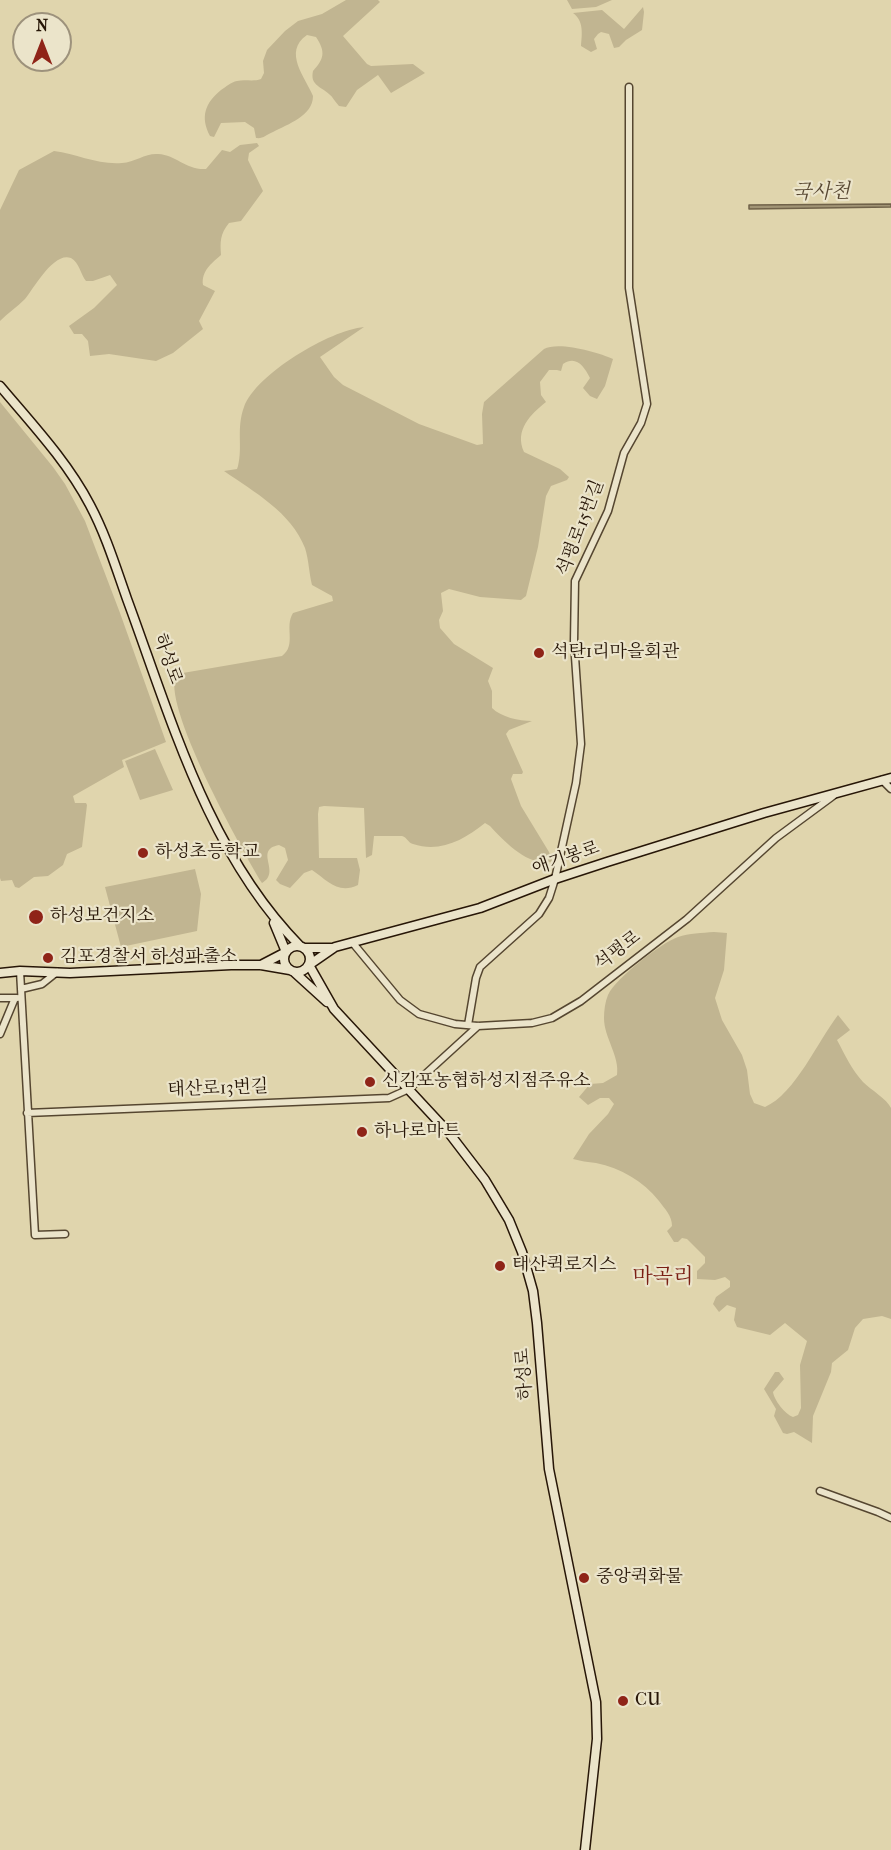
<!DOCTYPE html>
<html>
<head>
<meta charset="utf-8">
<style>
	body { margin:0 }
	#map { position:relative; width:891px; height:1850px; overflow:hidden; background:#e0d5ad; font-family:"IM FELL French Canon",serif }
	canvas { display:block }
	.north { position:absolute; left:12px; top:12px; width:60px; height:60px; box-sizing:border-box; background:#ebe4ca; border:2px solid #9d927c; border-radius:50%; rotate:0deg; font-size:16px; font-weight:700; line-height:24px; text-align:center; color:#271607 }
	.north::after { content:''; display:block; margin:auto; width:21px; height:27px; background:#8f2418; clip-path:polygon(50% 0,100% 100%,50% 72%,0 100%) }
</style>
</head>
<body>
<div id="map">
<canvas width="891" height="1850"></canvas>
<div class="north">N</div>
</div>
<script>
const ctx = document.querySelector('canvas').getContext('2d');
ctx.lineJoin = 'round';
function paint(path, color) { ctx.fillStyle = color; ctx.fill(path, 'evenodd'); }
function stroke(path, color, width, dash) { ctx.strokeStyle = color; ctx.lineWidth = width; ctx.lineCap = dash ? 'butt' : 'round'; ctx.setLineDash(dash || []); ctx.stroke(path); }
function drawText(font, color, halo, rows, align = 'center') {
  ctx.font = font + ' "IM FELL French Canon","Noto Serif KR",serif'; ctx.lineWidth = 4.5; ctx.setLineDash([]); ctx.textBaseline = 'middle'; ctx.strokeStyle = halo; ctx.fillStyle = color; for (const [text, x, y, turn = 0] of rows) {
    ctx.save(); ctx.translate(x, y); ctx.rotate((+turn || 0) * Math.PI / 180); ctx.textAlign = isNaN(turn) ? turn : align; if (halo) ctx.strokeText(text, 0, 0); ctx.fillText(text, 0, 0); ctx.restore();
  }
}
const green = new Path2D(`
	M 346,0 L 378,0 L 380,2 L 343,36 L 367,64 L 371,66 L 413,64 L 425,73 L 391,93 L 378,75 L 357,90 L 346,107 L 339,106 C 335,102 333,97 329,94 C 320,86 310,85 313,71 C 324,59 326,52 316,37 L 307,35 C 282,52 306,78 313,96 C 313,116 288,124 273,132 C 266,135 263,139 256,138 L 254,128 L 245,122 L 221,123 L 214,137 L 210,136 C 200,117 205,103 221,90 C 226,87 231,82 237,81 C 245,79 253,82 261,79 L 264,73 L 263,61 L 267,50 L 285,31 L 298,21 L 322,14 Z
	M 567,0 L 612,0 L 596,7 L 572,9 Z
	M 643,7 L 644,12 L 642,30 L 626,40 L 619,47 L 614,48 L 609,34 L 601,32 L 598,34 L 594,39 L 597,49 L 591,52 L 581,46 C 582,34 584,21 573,13 L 602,10 L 624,29 Z
	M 257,143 L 259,146 L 249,153 L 248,160 L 263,191 L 241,221 L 229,223 C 220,234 220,242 221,255 C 212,263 201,271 203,285 L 215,291 L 199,321 L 203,329 L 173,353 L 156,361 L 109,354 L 90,356 L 88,341 L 82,334 L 74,334 L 69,326 L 94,308 L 117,285 L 110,275 L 93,281 L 86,281 C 81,275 79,262 71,258 C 54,251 34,288 25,299 C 17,307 8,313 0,321 L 0,210 L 19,170 L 54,151 C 77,154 98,165 122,163 C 135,162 146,153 158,154 C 177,155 185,170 206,169 L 222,150 L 230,152 L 240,145 Z
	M 364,327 L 320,357 L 334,377 L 343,385 L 419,424 L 477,445 L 483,444 L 482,414 L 484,402 L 544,349 C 558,341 598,352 613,359 L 605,386 L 597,399 L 590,396 L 583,388 L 590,378 C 584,366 576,355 563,364 L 561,371 L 557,370 L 549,370 L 540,382 L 541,395 L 546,402 C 531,414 514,430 524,452 L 560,469 L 569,477 L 567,480 L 551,486 L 546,496 L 538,547 L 526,596 L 521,600 L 480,597 L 449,589 L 441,593 L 443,611 L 439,620 L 440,628 L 454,644 L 493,668 L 488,681 L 492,691 L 492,708 C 501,717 519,721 532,721 L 509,730 L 506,734 L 523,772 L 522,774 L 513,774 L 511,779 L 521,806 L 549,852 L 552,861 L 550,862 C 526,865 505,842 490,826 L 485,823 C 464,840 440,853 413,844 C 407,842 408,838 402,836 L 374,836 L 372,855 L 366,858 L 364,808 L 324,806 L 319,807 L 318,814 L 319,858 L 357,858 L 360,870 L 358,885 C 338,895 327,880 312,870 L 304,873 L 290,888 L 280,884 L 276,880 L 288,860 L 285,848 L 279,845 C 253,850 282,872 262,883 C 244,854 158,700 177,674 L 282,656 C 297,645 284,627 293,613 L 333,601 L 332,596 L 312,585 C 309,573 309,561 305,548 C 291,512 254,492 224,471 L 237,469 L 238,466 C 243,446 236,429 244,407 C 256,374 330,330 364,327 Z
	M 0,402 L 53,467 L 65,484 L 85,521 L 120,613 L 166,742 L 122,760 L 124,767 L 73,796 L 75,803 L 86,803 L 87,805 L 82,847 L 67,854 L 63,865 L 48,876 L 34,877 L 19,888 L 15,887 L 12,880 L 1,881 L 0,878 Z
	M 155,749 L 173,790 L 140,800 L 125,761 Z
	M 195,869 L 201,894 L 197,931 L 121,947 L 105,887 Z
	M 714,932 L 727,933 L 724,970 L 715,998 L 722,1020 L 742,1055 L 747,1070 L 750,1094 L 754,1103 L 765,1107 C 795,1094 818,1041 838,1015 L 850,1030 L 837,1040 C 845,1055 852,1070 863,1082 C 871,1090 887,1099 891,1108 L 891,1319 L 882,1316 L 863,1319 L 855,1328 L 848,1350 L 832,1363 L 831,1372 L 813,1416 L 812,1443 L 794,1432 L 787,1434 L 783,1433 L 774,1416 L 776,1409 L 764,1389 L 775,1372 L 779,1372 L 784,1379 L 773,1392 C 774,1400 785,1414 793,1417 L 798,1415 L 801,1408 L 800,1365 L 807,1341 L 785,1323 L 770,1335 L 737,1327 L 734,1320 L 736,1308 L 727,1305 L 719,1312 L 713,1304 L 716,1297 L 730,1287 L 730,1281 L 725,1277 L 715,1280 L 697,1279 L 697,1271 L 705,1263 L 705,1257 L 687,1239 L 682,1238 L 678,1242 L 674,1242 L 667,1231 L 672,1226 C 672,1216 665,1209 659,1201 C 643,1181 621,1168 596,1163 C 588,1162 580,1161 573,1159 L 589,1134 L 608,1114 L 614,1104 L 609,1098 L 600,1098 L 588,1105 L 579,1097 L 590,1084 L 603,1083 L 617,1075 C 620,1056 604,1038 604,1018 C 604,1011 605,1002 608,995 C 616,978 661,943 678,937 C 689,933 702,933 714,932 Z`);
const water = new Path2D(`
	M 891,204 L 891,207 L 749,209 L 749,205 Z`);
const street = new Path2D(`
	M 882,780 L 891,789
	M 352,942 L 400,1000 L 419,1014 L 455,1024 L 478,1026 L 532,1023 L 552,1018 L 581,1001 L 687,919 L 776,838 L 833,796
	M 20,971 L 35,1235 L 65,1234
	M 21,989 L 42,984 L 57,972
	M 0,998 L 17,998
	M 468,1025 L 476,978 L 480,967 L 539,914 L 549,898 L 555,879 L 576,783 L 581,744 L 574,642 L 575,581 L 608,511 L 624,453 L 641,423 L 647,404 L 629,288 L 629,87
	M 0,1034 L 15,998
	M 27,1113 L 389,1098 L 409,1089 L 478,1026
	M 820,1491 L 878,1512 L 891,1518`);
const secondary = new Path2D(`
	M 0,386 C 32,424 67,461 90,505 C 106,535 116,568 127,599 C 171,718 208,853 300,946
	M284 959a13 13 0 1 1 26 0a13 13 0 1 1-26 0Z
	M 304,948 L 332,948
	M 261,965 L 286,952 L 274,923
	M 294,972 L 327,1002
	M 0,973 L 20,971 L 70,973 L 231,965 L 261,965 L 290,970
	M 585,1850 L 597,1739 L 596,1702 L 549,1469 L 537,1323 L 533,1291 L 522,1252 L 509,1220 L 485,1180 L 449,1133 L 334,1009 L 309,965 L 335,947 L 480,908 L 555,879 L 607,862 L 764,813 L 891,778`);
const markers = [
	[539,653,6,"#8f2418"],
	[143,853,6,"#8f2418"],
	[36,917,8,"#8f2418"],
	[48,958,6,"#8f2418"],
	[370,1082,6,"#8f2418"],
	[362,1132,6,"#8f2418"],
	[500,1266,6,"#8f2418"],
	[584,1578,6,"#8f2418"],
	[623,1701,6,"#8f2418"]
];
const streetNames = [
	["석평로15번길",581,528,-69],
	["하성로",167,659,70],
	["애기봉로",566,859,-19],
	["석평로",618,951,-37],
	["태산로13번길",218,1089,-2],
	["하성로",525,1374,-94]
];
const poiNames = [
	["석탄1리마을회관",551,653],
	["하성초등학교",155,853],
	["하성보건지소",50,917],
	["김포경찰서 하성파출소",60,958],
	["신김포농협하성지점주유소",382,1082],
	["하나로마트",374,1132],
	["태산퀵로지스",512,1266],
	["중앙퀵화물",596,1578],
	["CU",635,1701]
];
const waterNames = [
	["국사천",821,193,-1]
];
const quarterNames = [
	["마곡리",663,1278]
];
paint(green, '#c1b591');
paint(water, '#a19475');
stroke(water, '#706249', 1.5);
stroke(street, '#554630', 9);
stroke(secondary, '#271607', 11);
stroke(street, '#ebe4ca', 6);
stroke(secondary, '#ebe4ca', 8);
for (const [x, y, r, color] of markers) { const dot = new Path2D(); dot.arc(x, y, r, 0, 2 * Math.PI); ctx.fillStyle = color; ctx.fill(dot); stroke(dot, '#ebe4ca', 2); }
drawText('18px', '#271607', '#ebe4ca', streetNames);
drawText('18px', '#271607', '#ebe4ca', poiNames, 'left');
drawText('italic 20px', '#584833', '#ebe4ca', waterNames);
drawText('21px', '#7a1f14', '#ebe4ca', quarterNames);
</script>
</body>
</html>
